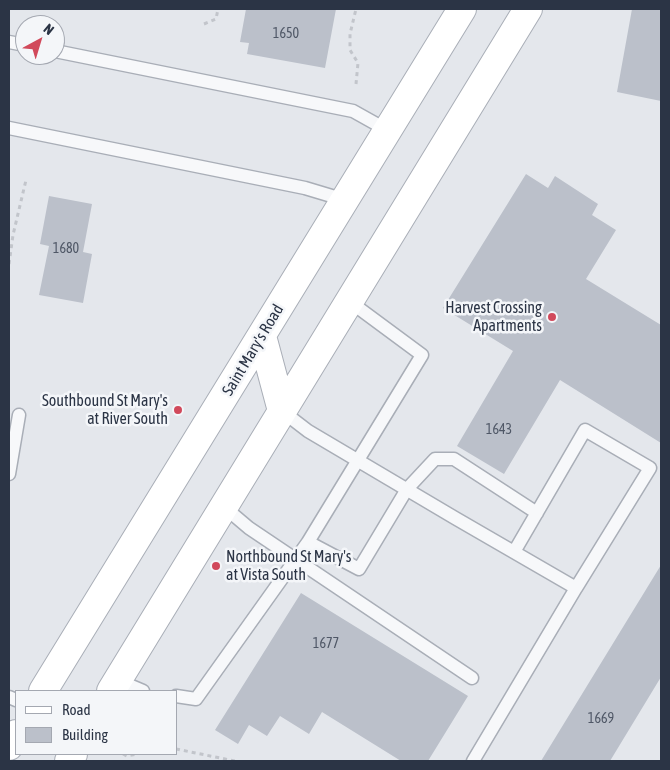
<!DOCTYPE html>
<html>
<head>
<meta charset="utf-8">
<style>
	body { margin:0 }
	#map { position:relative; width:670px; height:770px; overflow:hidden; background:#e4e7ec; font-family:"Asap Condensed",sans-serif }
	canvas { display:block }
	.frame { position:absolute; inset:0; border:10px solid #2b3445; pointer-events:none }
	.legend { position:absolute; left:15px; top:690px; width:162px; height:65px; box-sizing:border-box; background:#f4f6f9; border:1px solid #a4a8b1; margin:0; padding:6px 9px; list-style:none; font-size:15px; color:#2b3445 }
	.legend li { display:flex; align-items:center; gap:10px; height:25px }
	.legend b { width:25px; border:1px solid #a4a8b1 }
	.north { position:absolute; left:15px; top:15px; width:50px; height:50px; box-sizing:border-box; background:#f4f6f9; border:1px solid #a4a8b1; border-radius:50%; rotate:39deg; font-size:14px; font-weight:700; line-height:20px; text-align:center; color:#2b3445 }
	.north::after { content:''; display:block; margin:auto; width:18px; height:22px; background:#d1495b; clip-path:polygon(50% 0,100% 100%,50% 72%,0 100%) }
</style>
</head>
<body>
<div id="map">
<canvas width="670" height="770"></canvas>
<div class="frame"></div>
<ul class="legend">
<li><b style="height:6px;background:#fff"></b>Road</li>
<li><b style="height:14px;background:#bbc0ca"></b>Building</li>
</ul>
<div class="north">N</div>
</div>
<script>
const ctx = document.querySelector('canvas').getContext('2d');
ctx.lineJoin = 'round';
function paint(path, color) { ctx.fillStyle = color; ctx.fill(path, 'evenodd'); }
function stroke(path, color, width, dash) { ctx.strokeStyle = color; ctx.lineWidth = width; ctx.lineCap = dash ? 'butt' : 'round'; ctx.setLineDash(dash || []); ctx.stroke(path); }
function drawText(font, color, halo, rows, align = 'center') {
  ctx.font = font + ' "Asap Condensed",sans-serif'; ctx.lineWidth = 5; ctx.setLineDash([]); ctx.textBaseline = 'middle'; ctx.strokeStyle = halo; ctx.fillStyle = color; for (const [text, x, y, turn = 0] of rows) {
    ctx.save(); ctx.translate(x, y); ctx.rotate((+turn || 0) * Math.PI / 180); ctx.textAlign = isNaN(turn) ? turn : align; if (halo) ctx.strokeText(text, 0, 0); ctx.fillText(text, 0, 0); ctx.restore();
  }
}
const building = new Path2D(`
	M 246,9 L 336,9 L 325,68 L 247,54 L 249,43 L 240,42 Z
	M 632,9 L 661,9 L 661,101 L 617,92 Z
	M 526,174 L 548,188 L 555,176 L 598,204 L 592,215 L 616,230 L 586,279 L 661,325 L 661,443 L 560,380 L 504,474 L 457,446 L 513,351 L 443,308 Z
	M 49,196 L 92,204 L 83,252 L 92,254 L 83,303 L 39,295 L 49,246 L 40,244 Z
	M 661,565 L 661,677 L 610,761 L 541,761 Z
	M 301,593 L 468,696 L 428,761 L 401,761 L 322,712 L 309,734 L 280,716 L 267,736 L 249,725 L 238,744 L 215,730 Z`);
const path = new Path2D(`
	M 204,24 L 216,19 L 218,9
	M 356,84 L 358,63 L 350,50 L 350,34 L 356,9
	M 9,264 L 13,235 L 26,180
	M 176,749 L 235,761
	M 123,754 L 127,756 L 137,754`);
const lane = new Path2D(`
	M 9,42 L 25,45
	M 55,51 L 353,111 L 387,130
	M 9,128 L 305,188 L 345,200
	M 349,301 L 422,355 L 308,542 L 359,569 L 407,489 L 435,459 L 454,459 L 537,513
	M 282,411 L 308,431 L 455,518 L 576,588 L 650,468 L 585,430 L 514,552
	M 9,474 L 19,415
	M 223,506 L 249,528 L 472,678
	M 117,680 L 143,691
	M 176,696 L 196,699 L 308,542
	M 9,697 L 16,700
	M 473,761 L 576,588`);
const secondary = new Path2D(`
	M 262,336 L 282,411
	M 43,691 L 462,9
	M 111,691 L 528,9
	M 9,746 L 16,734
	M 69,761 L 73,754`);
const markers = [
	[552,317,5,"#d1495b"],
	[178,410,5,"#d1495b"],
	[216,566,5,"#d1495b"]
];
const numberNames = [
	["1650",286,34],
	["1680",66,249],
	["1643",499,430],
	["1677",326,644],
	["1669",601,719]
];
const poiNames = [
	["Harvest Crossing",542,308],
	["Apartments",542,326],
	["Southbound St Mary's",168,401],
	["at River South",168,419],
	["Northbound St Mary's",226,557,"left"],
	["at Vista South",226,575,"left"]
];
const streetNames = [
	["Saint Mary's Road",253,350,-59]
];
paint(building, '#bbc0ca');
stroke(lane, '#a9aeb7', 15);
stroke(secondary, '#a9aeb7', 30);
stroke(path, '#c2c5cb', 3, [4, 4]);
stroke(lane, '#f7f8fa', 12);
stroke(secondary, '#fff', 28);
for (const [x, y, r, color] of markers) { const dot = new Path2D(); dot.arc(x, y, r, 0, 2 * Math.PI); ctx.fillStyle = color; ctx.fill(dot); stroke(dot, '#f4f6f9', 2); }
drawText('14px', '#4f5766', null, numberNames);
drawText('16px', '#2b3445', '#f4f6f9', poiNames, 'right');
drawText('16px', '#2b3445', '#f4f6f9', streetNames);
</script>
</body>
</html>
